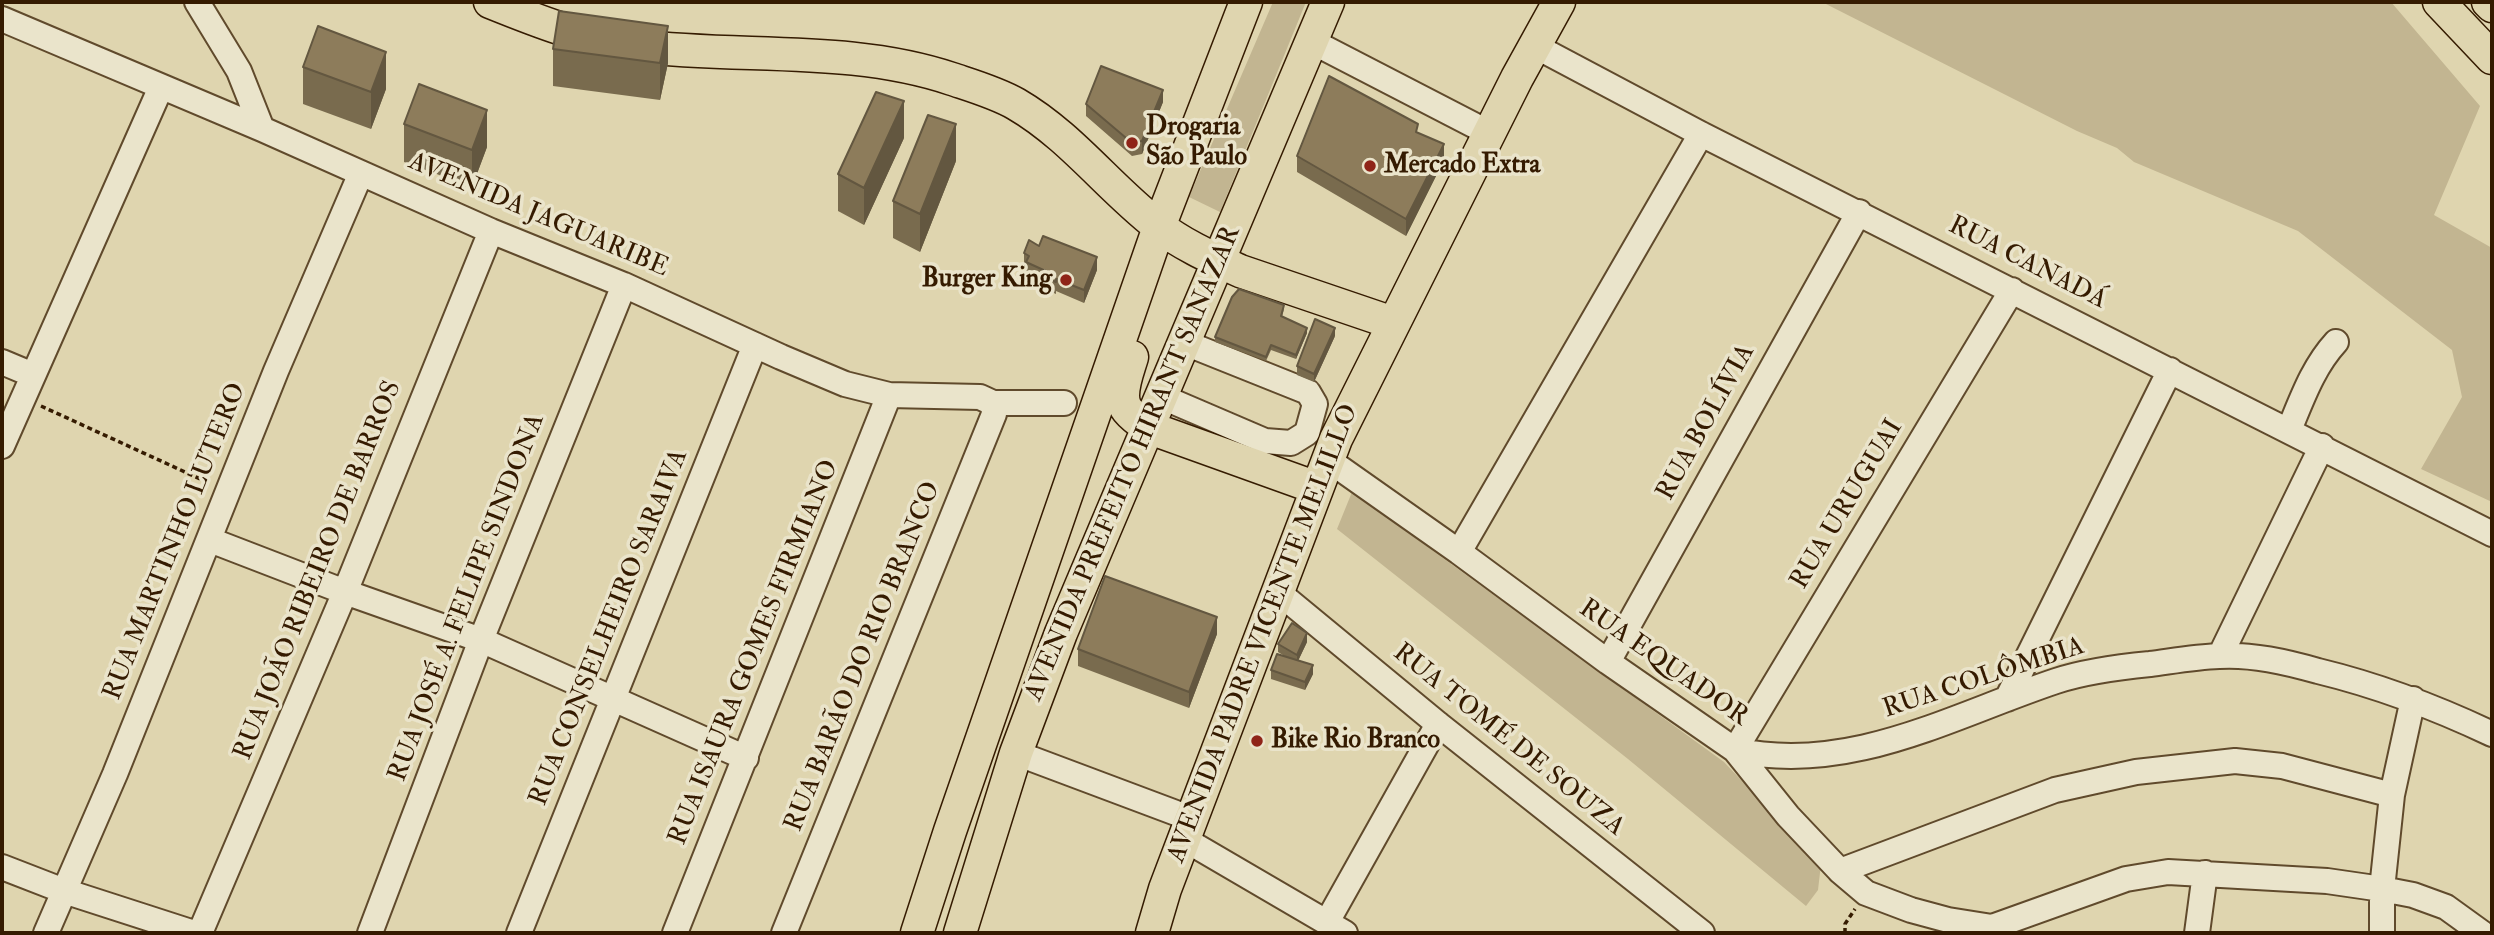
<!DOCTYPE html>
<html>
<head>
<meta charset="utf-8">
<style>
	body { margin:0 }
	#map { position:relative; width:2494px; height:935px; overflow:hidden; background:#dfd5af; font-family:"IM FELL Double Pica",serif }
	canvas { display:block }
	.frame { position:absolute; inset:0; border:4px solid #351b01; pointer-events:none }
</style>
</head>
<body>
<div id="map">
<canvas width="2494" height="935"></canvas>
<div class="frame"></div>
</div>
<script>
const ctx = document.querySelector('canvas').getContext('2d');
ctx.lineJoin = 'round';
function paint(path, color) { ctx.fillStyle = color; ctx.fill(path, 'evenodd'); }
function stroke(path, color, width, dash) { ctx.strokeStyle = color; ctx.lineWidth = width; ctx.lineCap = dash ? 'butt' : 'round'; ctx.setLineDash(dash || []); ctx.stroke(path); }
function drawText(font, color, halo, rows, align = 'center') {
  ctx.font = font + ' "IM FELL Double Pica",serif'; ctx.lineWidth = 7; ctx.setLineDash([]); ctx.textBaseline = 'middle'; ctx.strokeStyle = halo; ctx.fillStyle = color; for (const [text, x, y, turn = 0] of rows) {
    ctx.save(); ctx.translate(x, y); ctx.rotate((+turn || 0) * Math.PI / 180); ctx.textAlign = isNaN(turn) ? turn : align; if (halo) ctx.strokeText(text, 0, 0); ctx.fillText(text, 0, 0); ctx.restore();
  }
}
const green = new Path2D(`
	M 1273,2 L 1306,2 L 1220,212 L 1189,197 Z
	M 1822,2 L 2391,2 L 2480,106 L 2434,215 L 2492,248 L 2492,502 L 2421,469 L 2462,397 L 2452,350 L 2298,231 L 2134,162 L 2117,148 L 2077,131 Z
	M 1352,492 L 1724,762 L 1821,864 L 1818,890 L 1806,906 L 1628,759 L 1337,529 Z`);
const path = new Path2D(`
	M 41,406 L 209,483
	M 1845,933 L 1845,924 L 1855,909`);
const minor = new Path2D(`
	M 197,2 L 239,71 L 262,129
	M 2,19 L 262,129 L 491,231 L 624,285 L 781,357 L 845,384 L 889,395 L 980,397 L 993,403 L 1064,403
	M 1311,41 L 1489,133
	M 1535,46 L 1701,134 L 2492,534
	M 2012,290 L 1735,750 C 1850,775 1951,716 2056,681 C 2086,671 2119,667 2150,664 C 2173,661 2196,657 2219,656 C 2252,654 2286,662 2318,671 C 2380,686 2435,707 2492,734
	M 2,362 L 33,375
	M 1160,396 L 1265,441 L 1291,443 L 1307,433 L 1315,404 L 1308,392 L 1183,342
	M 2289,430 C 2302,399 2313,367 2336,342
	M 2,446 L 161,87
	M 1327,459 L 1459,552 L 1608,662 L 1735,750 L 1788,816 L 1840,871 L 1866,893 L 1911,910 L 1948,920 L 1992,927 L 2001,933
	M 210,540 L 345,592 L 481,640 L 746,758
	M 1459,552 L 1701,134
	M 1278,592 L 1438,724 L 1702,933
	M 2220,656 L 2322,446
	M 1608,662 L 1859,212
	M 2007,699 L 2170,370
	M 1016,753 L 1192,819
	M 1184,839 L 1345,933
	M 2,867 L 64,891 L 194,933
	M 1840,871 L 2055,790 L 2136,772 L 2235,761 L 2282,766 L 2392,795
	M 1327,922 L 1438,724
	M 1992,927 L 2126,879 L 2168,872 L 2327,881 L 2382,889 L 2413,895 L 2446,907 L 2482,933
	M 46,933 L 115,774 L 276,371 L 361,173
	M 200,933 L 345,592 L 491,231
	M 370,933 L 481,640 L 624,285
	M 519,933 L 755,345
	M 675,933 L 889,395
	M 784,933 L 994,414 L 993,403
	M 2197,933 L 2205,873
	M 2382,933 L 2382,889 L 2392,795 L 2413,699`);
const major = new Path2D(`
	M 490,2 C 537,21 585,40 637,46 C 741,59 851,45 952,79 C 973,86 997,93 1016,104 C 1071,136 1108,187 1157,225 C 1181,244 1212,258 1240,271 L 1393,323
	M 2439,2 L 2492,58
	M 2488,2 L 2492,6
	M 1132,357 C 1128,371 1118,394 1126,408 C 1130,415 1141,422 1147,427 L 1317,488
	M 917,933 L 950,831 L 1159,227 L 1246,2
	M 960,933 L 1016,753 L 1061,633 L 1328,2
	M 1152,933 L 1165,889 L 1336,439 L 1517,78 L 1559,2`);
const wall = new Path2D(`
	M 553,49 L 668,63 L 660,100 L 553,86 Z
	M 303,67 L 386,89 L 371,129 L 303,104 Z
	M 1163,102 L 1142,154 L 1132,156 L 1086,116 L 1086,104 Z
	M 404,124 L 487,147 L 472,187 L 404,162 Z
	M 1418,133 L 1444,160 L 1406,236 L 1297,172 L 1297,156 Z
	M 904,138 L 864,225 L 838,211 L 838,174 Z
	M 956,161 L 920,252 L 893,238 L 893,201 Z
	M 1039,246 L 1097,270 L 1084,303 L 1056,291 L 1056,294 L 1047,290 L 1047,285 L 1026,275 L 1026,267 L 1024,266 L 1024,253 Z
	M 1284,309 L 1282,317 L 1307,333 L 1296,359 L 1271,350 L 1266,361 L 1215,342 L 1215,337 Z
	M 1335,336 L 1314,382 L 1297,375 L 1297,366 Z
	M 1217,634 L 1189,708 L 1078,666 L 1078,649 Z
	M 1307,642 L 1298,661 L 1313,674 L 1305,690 L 1271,679 L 1271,670 L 1286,657 L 1278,652 L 1278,644 Z`);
const shadedWall = new Path2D(`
	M 668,26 L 668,63 L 660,100 L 660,63 Z
	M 386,52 L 386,89 L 371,129 L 371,92 Z
	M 1163,90 L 1163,102 L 1142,154 L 1142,141 Z
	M 904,101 L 904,138 L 864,225 L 864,188 Z
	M 487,110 L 487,147 L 472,187 L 472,150 Z
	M 956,124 L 956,161 L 920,252 L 920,214 Z
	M 1444,144 L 1444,160 L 1406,236 L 1406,219 Z
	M 1097,257 L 1097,270 L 1084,303 L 1084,290 Z
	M 1307,328 L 1307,333 L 1296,359 L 1296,355 Z
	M 1335,328 L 1335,336 L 1314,382 L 1314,374 Z
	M 1217,617 L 1217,634 L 1189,708 L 1189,692 Z
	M 1307,633 L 1307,642 L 1297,663 L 1297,655 Z
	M 1313,665 L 1313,674 L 1305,690 L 1305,682 Z`);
const building = new Path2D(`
	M 559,11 L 668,26 L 660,63 L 553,49 Z
	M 318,26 L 386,52 L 371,92 L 303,67 Z
	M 1101,66 L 1163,90 L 1142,141 L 1132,143 L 1086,104 Z
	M 1329,76 L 1418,124 L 1416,132 L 1444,144 L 1406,219 L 1297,156 Z
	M 419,84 L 487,110 L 472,150 L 404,124 Z
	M 876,92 L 904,101 L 864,188 L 838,174 Z
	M 928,115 L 956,124 L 920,214 L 893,201 Z
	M 1043,236 L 1097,257 L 1084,290 L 1056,279 L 1056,282 L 1047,278 L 1050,273 L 1026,262 L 1029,256 L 1024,253 L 1029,240 L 1039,246 Z
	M 1239,289 L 1284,305 L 1281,316 L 1307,328 L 1296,355 L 1271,345 L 1266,357 L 1215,337 L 1232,297 Z
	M 1315,319 L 1335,328 L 1314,374 L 1297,366 Z
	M 1105,576 L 1217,617 L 1189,692 L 1078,649 Z
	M 1292,623 L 1307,633 L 1297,655 L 1278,644 Z
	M 1277,654 L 1313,665 L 1305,682 L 1271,670 Z`);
const markers = [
	[1132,143,7,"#8f2418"],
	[1370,166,7,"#8f2418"],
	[1066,280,7,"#8f2418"],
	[1257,741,7,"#8f2418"]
];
const poiNames = [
	["Drogaria",1146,128],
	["São Paulo",1146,158],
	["Mercado Extra",1384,166],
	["Burger King",1052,280,"right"],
	["Bike Rio Branco",1271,741]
];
const streetNames = [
	["AVENIDA JAGUARIBE",538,216,23],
	["RUA CANADÁ",2027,264,27],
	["RUA BOLÍVIA",1707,423,-61],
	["AVENIDA PREFEITO HIRANT SANAZAR",1134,464,-67],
	["RUA URUGUAI",1848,505,-59],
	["RUA MARTINHO LUTERO",176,542,-68],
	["RUA JOÃO RIBEIRO DE BARROS",319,571,-68],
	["RUA JOSÉ A. FELIPE SINDONA",468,598,-69],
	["RUA CONSELHEIRO SARAIVA",610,628,-68],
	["AVENIDA PADRE VICENTE MELILLO",1264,634,-69],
	["RUA ISAURA GOMES FIRMIANO",755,653,-68],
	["RUA BARÃO DO RIO BRANCO",864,657,-68],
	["RUA EQUADOR",1663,664,35],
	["RUA COLÔMBIA",1984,679,-18],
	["RUA TOMÉ DE SOUZA",1508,741,39]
];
paint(green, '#c2b591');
stroke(minor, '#604a2c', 28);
stroke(major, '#351b01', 35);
stroke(path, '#351b01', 3.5, [5, 3.5]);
stroke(minor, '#eae4cb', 24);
stroke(major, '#dfd5af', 32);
paint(wall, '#796b4e');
paint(shadedWall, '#635740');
paint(building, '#8d7c5b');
stroke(building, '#635740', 2);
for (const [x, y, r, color] of markers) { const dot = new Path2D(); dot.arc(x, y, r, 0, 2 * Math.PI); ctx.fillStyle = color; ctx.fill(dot); stroke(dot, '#eae4cb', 2.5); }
drawText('bold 26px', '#351b01', '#eae4cb', poiNames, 'left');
drawText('26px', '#351b01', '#eae4cb', streetNames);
</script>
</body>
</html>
